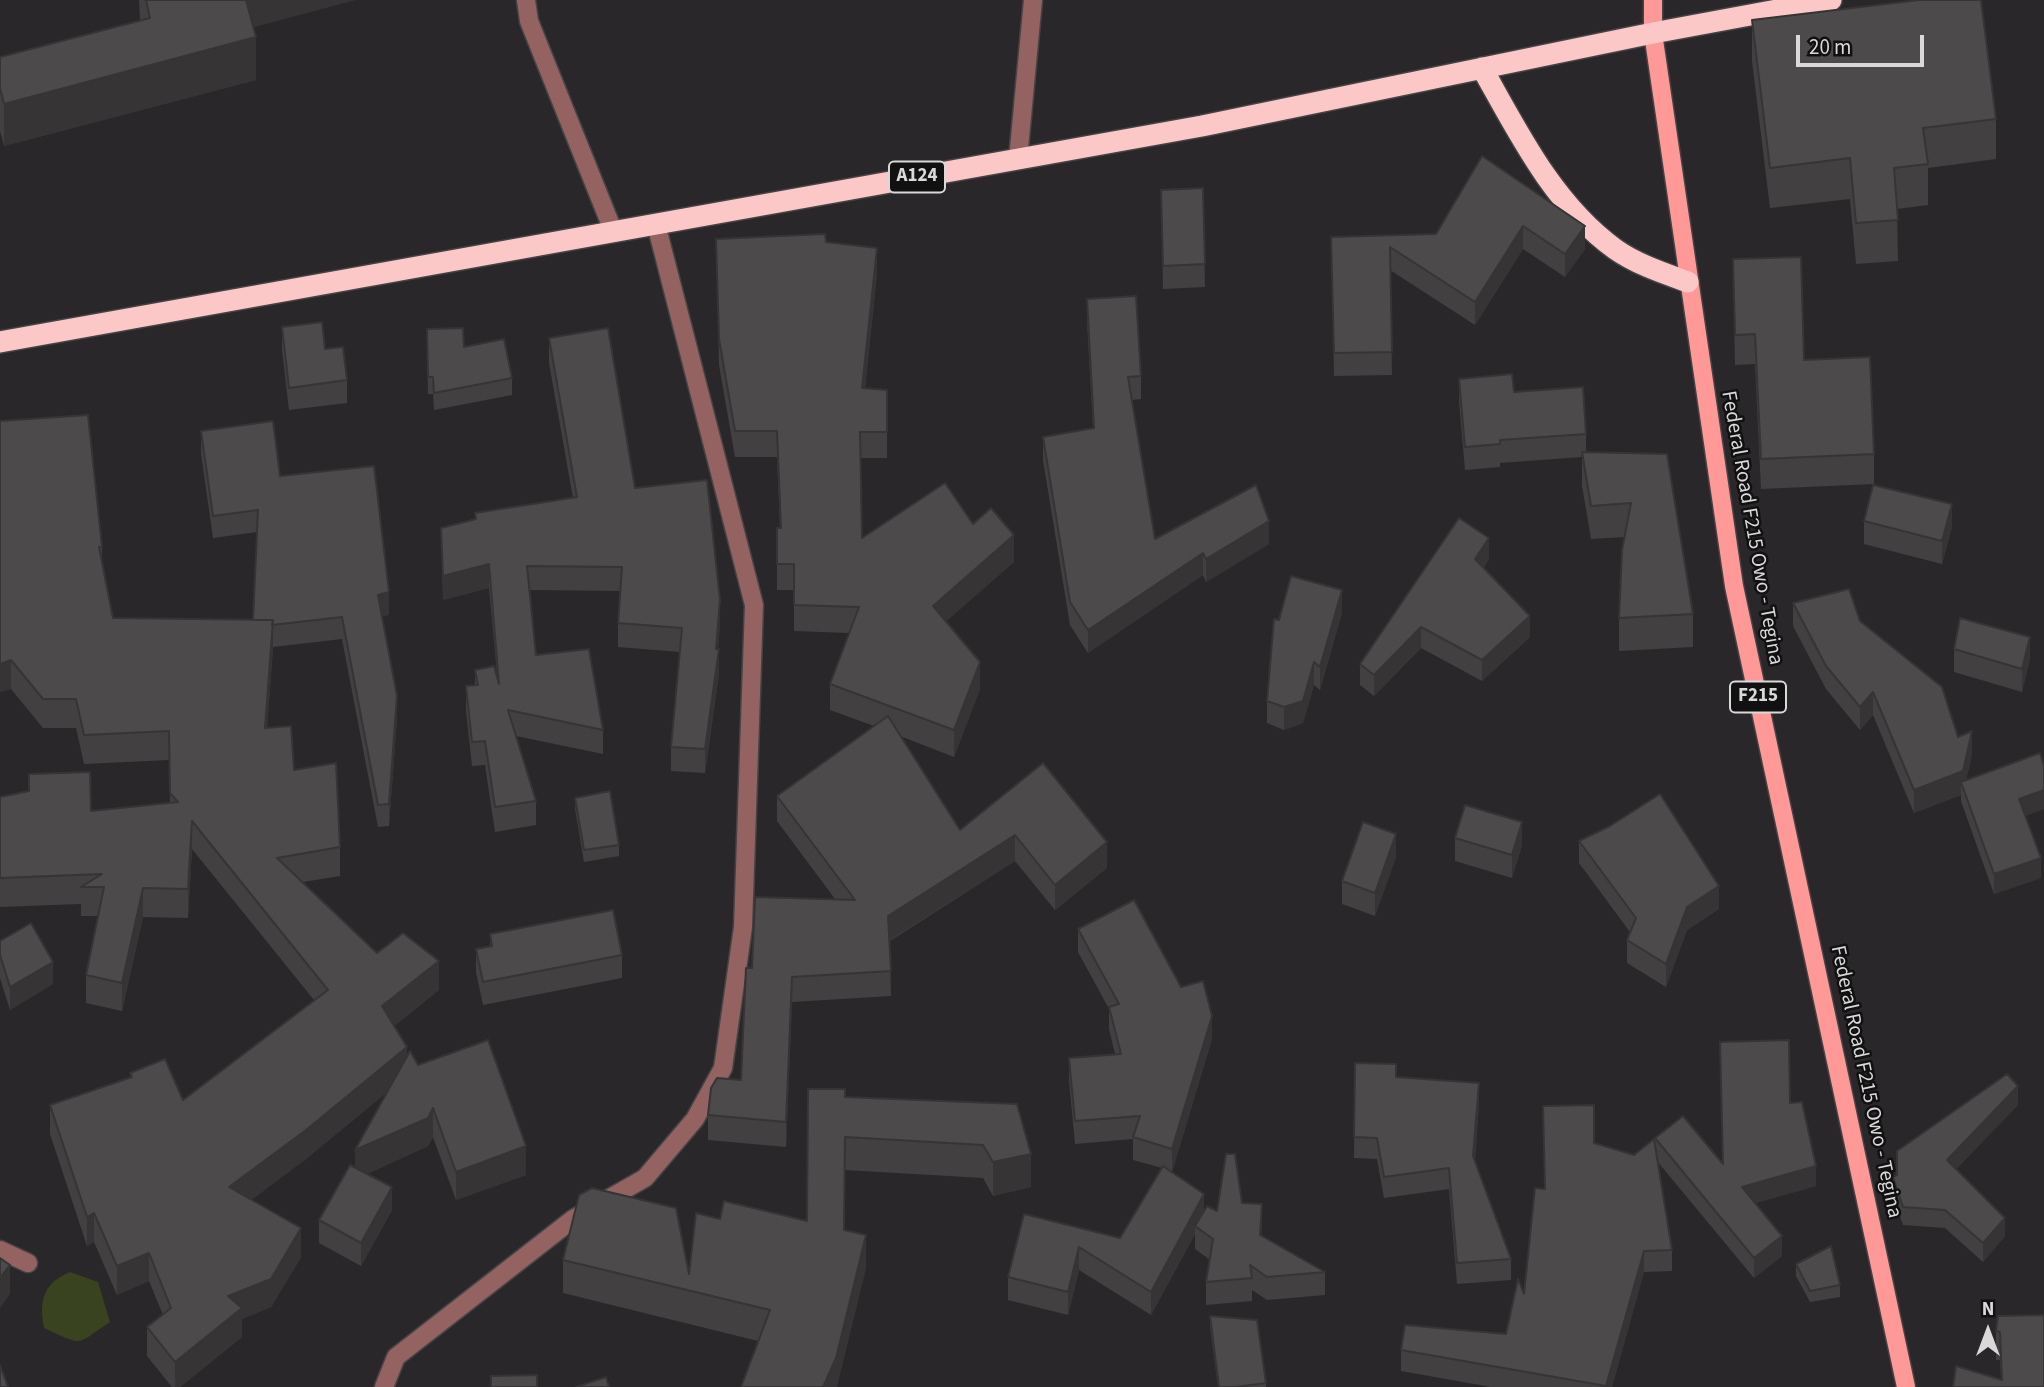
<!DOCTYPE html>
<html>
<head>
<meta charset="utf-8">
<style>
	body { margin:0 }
	#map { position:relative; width:2044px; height:1387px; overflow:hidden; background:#2a272a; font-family:"Source Sans 3",sans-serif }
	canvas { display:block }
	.north { position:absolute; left:1953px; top:1296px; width:70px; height:70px; -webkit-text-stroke:5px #121112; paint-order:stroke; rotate:0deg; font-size:19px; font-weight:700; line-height:28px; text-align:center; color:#dad9da }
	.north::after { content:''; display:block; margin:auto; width:24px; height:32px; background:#dad9da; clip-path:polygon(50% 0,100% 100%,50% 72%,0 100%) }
	.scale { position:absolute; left:1796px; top:35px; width:128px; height:32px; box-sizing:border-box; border:4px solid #dad9da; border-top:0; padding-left:9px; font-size:21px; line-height:24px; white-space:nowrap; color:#dad9da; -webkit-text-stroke:5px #121112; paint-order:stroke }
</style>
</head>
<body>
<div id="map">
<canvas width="2044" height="1387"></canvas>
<div class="north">N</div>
<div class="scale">20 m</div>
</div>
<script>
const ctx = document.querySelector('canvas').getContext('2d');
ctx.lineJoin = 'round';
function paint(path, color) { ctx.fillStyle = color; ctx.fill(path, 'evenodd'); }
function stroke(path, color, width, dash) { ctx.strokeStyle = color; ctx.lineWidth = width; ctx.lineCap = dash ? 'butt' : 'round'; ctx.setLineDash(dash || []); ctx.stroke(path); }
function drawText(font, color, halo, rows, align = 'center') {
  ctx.font = font + ' "Source Sans 3",sans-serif'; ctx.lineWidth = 5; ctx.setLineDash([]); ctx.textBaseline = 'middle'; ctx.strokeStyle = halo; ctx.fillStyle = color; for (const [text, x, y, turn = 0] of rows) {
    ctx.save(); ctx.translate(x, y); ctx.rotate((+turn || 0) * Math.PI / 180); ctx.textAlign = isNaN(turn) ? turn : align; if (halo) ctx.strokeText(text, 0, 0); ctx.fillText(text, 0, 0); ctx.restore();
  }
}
const green = new Path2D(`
	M 70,1272 L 98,1282 L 110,1322 C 75,1345 85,1347 44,1328 C 39,1301 43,1283 70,1272 Z`);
const minor = new Path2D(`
	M 526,0 L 529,21 L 614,233
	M 1018,159 L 1033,0
	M 0,1250 L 28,1263
	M 384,1387 L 396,1357 L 573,1219 L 645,1178 L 695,1119 L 723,1068 L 743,927 L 754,605 L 656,224`);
const major = new Path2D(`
	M 1653,0 L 1653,33 L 1734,586 L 1906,1387`);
const highway = new Path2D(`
	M 1482,68 C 1518,132 1553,204 1615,249 C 1636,264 1663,273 1688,282
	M 0,342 L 1202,126 L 1653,33 L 1831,0`);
const wall = new Path2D(`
	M 139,0 L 355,0 L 253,27 L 256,80 L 4,146 L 0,131 L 0,57 L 140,20 Z
	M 1752,20 L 1996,119 L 1996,159 L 1928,168 L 1928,205 L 1897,209 L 1898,261 L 1856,264 L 1850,199 L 1770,208 L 1752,61 Z
	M 1482,156 L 1585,249 L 1565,277 L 1523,249 L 1475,325 L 1390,270 L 1392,375 L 1334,376 L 1331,237 L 1436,234 Z
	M 1203,188 L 1205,287 L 1163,289 L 1161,190 Z
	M 716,239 L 826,242 L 877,274 L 865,388 L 887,390 L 887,458 L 860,458 L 862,538 L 973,524 L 1014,562 L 945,622 L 980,689 L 954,757 L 900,736 L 960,830 L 1043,763 L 1107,868 L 1055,910 L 1015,861 L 890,941 L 891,996 L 792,1002 L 786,1147 L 708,1140 L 708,1115 L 741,1080 L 752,968 L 835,899 L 777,821 L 777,796 L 874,726 L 830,710 L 830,684 L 849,633 L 794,631 L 794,590 L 777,590 L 777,528 L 780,528 L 777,457 L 735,457 L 719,365 Z
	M 1733,259 L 1804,360 L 1874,454 L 1874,484 L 1761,489 L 1755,364 L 1735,365 Z
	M 1087,299 L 1141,376 L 1141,399 L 1132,400 L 1155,539 L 1269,544 L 1206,582 L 1203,575 L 1088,653 L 1070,625 L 1043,460 L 1043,437 L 1093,428 L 1087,322 Z
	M 282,327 L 325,349 L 347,380 L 347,403 L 289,410 L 282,350 Z
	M 427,329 L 464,347 L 512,378 L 512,395 L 434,410 L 433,394 L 428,394 Z
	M 549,338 L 635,488 L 720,624 L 718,649 L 719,674 L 705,773 L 671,771 L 671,747 L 680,652 L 618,647 L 618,623 L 620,591 L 530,590 L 536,655 L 603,730 L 603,754 L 516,736 L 536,801 L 536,825 L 495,832 L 485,765 L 472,766 L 466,711 L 466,686 L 475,686 L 475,670 L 497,674 L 489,588 L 443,600 L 441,528 L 475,520 L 475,513 L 573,498 L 549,363 Z
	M 1459,379 L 1514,392 L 1586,434 L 1586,453 L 1667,454 L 1693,614 L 1693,647 L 1619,651 L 1619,618 L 1625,537 L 1591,539 L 1582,486 L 1582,457 L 1500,463 L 1500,467 L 1465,470 L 1459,402 Z
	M 0,421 L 102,547 L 102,564 L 113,618 L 253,620 L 257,532 L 213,538 L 201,453 L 201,431 L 280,476 L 389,615 L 382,616 L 397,718 L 389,826 L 378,827 L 342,639 L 273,647 L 267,728 L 294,770 L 340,847 L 340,876 L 303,882 L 377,953 L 439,990 L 394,1026 L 407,1056 L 418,1065 L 526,1175 L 456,1200 L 433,1137 L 428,1146 L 367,1174 L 392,1210 L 361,1266 L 319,1243 L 319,1220 L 355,1168 L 387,1092 L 306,1159 L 251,1200 L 301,1257 L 271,1307 L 242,1319 L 242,1337 L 180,1387 L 172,1387 L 147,1356 L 147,1327 L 163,1315 L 149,1281 L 117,1295 L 94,1242 L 87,1246 L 50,1134 L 50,1105 L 130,1078 L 130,1073 L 183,1100 L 314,1000 L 192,849 L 188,918 L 143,917 L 122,1011 L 86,1003 L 86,975 L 98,916 L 81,916 L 81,904 L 0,907 L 0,797 L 91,811 L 170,803 L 169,760 L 84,764 L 76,728 L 43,728 L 11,689 L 0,692 Z
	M 1864,521 L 1952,527 L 1942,564 L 1864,544 Z
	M 1489,559 L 1484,567 L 1530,637 L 1482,681 L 1421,648 L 1374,696 L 1360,685 L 1360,664 Z
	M 1793,603 L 1860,621 L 1972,754 L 1966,780 L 2044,766 L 2044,809 L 2025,816 L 2041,878 L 1994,894 L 1961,801 L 1961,795 L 1914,813 L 1873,715 L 1860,730 L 1826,689 L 1793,626 Z
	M 1342,613 L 1320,690 L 1314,685 L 1303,723 L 1284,730 L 1267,723 L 1267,701 L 1279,620 Z
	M 1954,649 L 2030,659 L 2022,692 L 1954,672 Z
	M 575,798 L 619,845 L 619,856 L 584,862 L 575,809 Z
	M 1455,838 L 1522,845 L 1512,878 L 1455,861 Z
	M 1579,841 L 1719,909 L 1687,930 L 1666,987 L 1627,963 L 1627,940 L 1630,932 L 1579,863 Z
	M 1396,857 L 1375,916 L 1342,904 L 1342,881 Z
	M 1078,929 L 1181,987 L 1212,1039 L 1172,1172 L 1169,1171 L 1204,1211 L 1217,1211 L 1242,1203 L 1262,1226 L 1261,1236 L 1325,1272 L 1325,1295 L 1267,1300 L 1252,1290 L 1252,1301 L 1206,1305 L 1206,1282 L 1210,1260 L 1195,1249 L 1195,1234 L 1151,1315 L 1079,1270 L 1068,1315 L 1008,1300 L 1008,1277 L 1024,1214 L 1120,1238 L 1162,1168 L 1133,1160 L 1133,1139 L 1075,1144 L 1069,1081 L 1069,1058 L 1115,1054 L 1109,1029 L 1109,1009 L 1078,952 Z
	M 490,934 L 622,955 L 622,978 L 483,1005 L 476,972 L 476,949 L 490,946 Z
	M 0,941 L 53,984 L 10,1010 L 0,978 Z
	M 1720,1062 L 1790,1103 L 1816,1186 L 1755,1203 L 1782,1256 L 1754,1278 L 1657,1161 L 1672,1250 L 1672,1271 L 1644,1272 L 1612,1387 L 1491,1387 L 1401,1371 L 1401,1350 L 1506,1334 L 1524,1294 L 1544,1189 L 1594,1143 L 1634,1155 L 1655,1150 L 1655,1138 L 1723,1163 Z
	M 1355,1063 L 1479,1104 L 1475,1160 L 1511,1259 L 1511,1280 L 1457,1284 L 1449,1189 L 1384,1198 L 1377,1159 L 1354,1158 Z
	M 845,1097 L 1017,1104 L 1031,1187 L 993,1196 L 983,1178 L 845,1170 L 845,1230 L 866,1269 L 758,1341 L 563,1293 L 563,1260 L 689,1274 L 720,1219 L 807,1221 Z
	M 2018,1105 L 1956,1169 L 2005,1236 L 1983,1262 L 1945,1228 L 1903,1225 L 1893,1196 L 1893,1177 Z
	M 1796,1264 L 1840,1285 L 1840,1297 L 1810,1302 L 1796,1276 Z
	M 2044,1315 L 2044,1387 L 2001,1380 L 2000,1360 L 1996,1360 L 1996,1331 Z
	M 1210,1316 L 1266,1383 L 1266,1387 L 1218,1387 L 1210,1327 Z`);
const shadedWall = new Path2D(`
	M 243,0 L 355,0 L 243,30 Z
	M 256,37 L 256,80 L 4,146 L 4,104 Z
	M 1523,226 L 1523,249 L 1475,325 L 1475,302 Z
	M 1585,226 L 1585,249 L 1565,277 L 1565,254 Z
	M 877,248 L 877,274 L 862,414 L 862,388 Z
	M 1952,504 L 1952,527 L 1942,564 L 1942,541 Z
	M 1269,521 L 1269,544 L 1206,582 L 1206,559 Z
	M 1014,535 L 1014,562 L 933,633 L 933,606 Z
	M 1489,538 L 1489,559 L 1475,580 L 1475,559 Z
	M 1203,553 L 1203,575 L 1088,653 L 1088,630 Z
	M 489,564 L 489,588 L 443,600 L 443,576 Z
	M 1342,590 L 1342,613 L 1320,690 L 1320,667 Z
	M 389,592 L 389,615 L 378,617 L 378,595 Z
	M 720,600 L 720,624 L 716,674 L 716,649 Z
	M 1530,616 L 1530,637 L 1482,681 L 1482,660 Z
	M 273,620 L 273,649 L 265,757 L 265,728 Z
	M 1421,627 L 1421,648 L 1374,696 L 1374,675 Z
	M 2030,637 L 2030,659 L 2022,692 L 2022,669 Z
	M 719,649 L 719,674 L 705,773 L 705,749 Z
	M 11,660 L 11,689 L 0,692 L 0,664 Z
	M 980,662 L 980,689 L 954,757 L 954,730 Z
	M 1314,662 L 1314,685 L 1303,723 L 1284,730 L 1284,707 Z
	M 1873,692 L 1873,715 L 1860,730 L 1860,707 Z
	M 397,696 L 397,718 L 389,826 L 389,804 Z
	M 1972,731 L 1972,754 L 1964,790 L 1961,782 L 1961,795 L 1914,813 L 1914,790 Z
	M 2044,790 L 2044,809 L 2019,818 L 2019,799 Z
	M 192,821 L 192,849 L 188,918 L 188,889 Z
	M 1522,822 L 1522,845 L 1512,878 L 1512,855 Z
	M 1396,834 L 1396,857 L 1375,916 L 1375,893 Z
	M 1015,835 L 1015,861 L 888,941 L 888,916 Z
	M 1107,842 L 1107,868 L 1055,910 L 1055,885 Z
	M 2041,858 L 2041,878 L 1994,894 L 1994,874 Z
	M 1719,886 L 1719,909 L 1687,930 L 1666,987 L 1666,964 L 1687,907 Z
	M 143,888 L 143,917 L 122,1011 L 122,983 Z
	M 439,961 L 439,990 L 382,1035 L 382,1006 Z
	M 53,962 L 53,984 L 10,1010 L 10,987 Z
	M 792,977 L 792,1002 L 786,1147 L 786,1122 Z
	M 1212,1016 L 1212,1039 L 1172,1172 L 1172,1149 Z
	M 407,1047 L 407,1076 L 306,1159 L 229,1216 L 229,1187 Z
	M 1479,1083 L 1479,1104 L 1473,1177 L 1473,1156 Z
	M 2018,1086 L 2018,1105 L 1947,1179 L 1947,1160 Z
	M 433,1108 L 433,1137 L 428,1146 L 355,1179 L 355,1150 Z
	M 526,1146 L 526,1175 L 456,1200 L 456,1172 Z
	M 1031,1154 L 1031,1187 L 993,1196 L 993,1162 Z
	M 1816,1166 L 1816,1186 L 1742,1207 L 1742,1187 Z
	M 392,1187 L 392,1210 L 361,1266 L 361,1243 Z
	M 1204,1194 L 1204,1217 L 1195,1226 L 1195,1234 L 1151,1315 L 1151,1292 Z
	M 1262,1204 L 1262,1226 L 1260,1258 L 1260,1235 Z
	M 94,1213 L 94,1242 L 87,1246 L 87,1217 Z
	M 2005,1218 L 2005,1236 L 1983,1262 L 1983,1243 Z
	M 301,1228 L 301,1257 L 271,1307 L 242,1319 L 242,1337 L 180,1387 L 175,1387 L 175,1362 L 228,1296 Z
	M 866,1235 L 866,1269 L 837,1387 L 823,1387 Z
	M 1782,1236 L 1782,1256 L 1754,1278 L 1754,1258 Z
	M 1079,1247 L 1079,1270 L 1068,1315 L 1068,1292 Z
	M 1644,1251 L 1644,1272 L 1612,1387 L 1606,1387 Z
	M 149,1253 L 149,1281 L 117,1295 L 117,1266 Z
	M 10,1265 L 10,1294 L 0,1308 L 0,1278 Z`);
const building = new Path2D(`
	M 146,0 L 246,0 L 256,37 L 4,104 L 0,88 L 0,57 L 150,18 Z
	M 1919,0 L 1981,0 L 1996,119 L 1923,128 L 1928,164 L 1894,168 L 1898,220 L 1856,223 L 1850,158 L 1770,168 L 1752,20 Z
	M 1482,156 L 1585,226 L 1565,254 L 1523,226 L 1475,302 L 1390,247 L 1392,352 L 1334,353 L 1331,237 L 1436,234 Z
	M 1203,188 L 1205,264 L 1163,266 L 1161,190 Z
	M 825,234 L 826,242 L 877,248 L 862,388 L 887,390 L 887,432 L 860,432 L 862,538 L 945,483 L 973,524 L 991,508 L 1014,535 L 933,606 L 980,662 L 954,730 L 830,684 L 859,607 L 794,605 L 794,564 L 777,564 L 777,528 L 781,528 L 777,431 L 735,431 L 719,339 L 716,239 Z
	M 1801,257 L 1804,360 L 1870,357 L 1874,454 L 1761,459 L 1755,334 L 1735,335 L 1733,259 Z
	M 1136,296 L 1141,376 L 1128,377 L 1155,539 L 1256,485 L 1269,521 L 1206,559 L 1203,553 L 1088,630 L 1070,602 L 1043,437 L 1094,428 L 1087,299 Z
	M 322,322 L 325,349 L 343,347 L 347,380 L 289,388 L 282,327 Z
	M 463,328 L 464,347 L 504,339 L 512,378 L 434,393 L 433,377 L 428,377 L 427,329 Z
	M 608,328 L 635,488 L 707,480 L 720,600 L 716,649 L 719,649 L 705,749 L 671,747 L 682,628 L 618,623 L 622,567 L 527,566 L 536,655 L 589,649 L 603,730 L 508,710 L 536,801 L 495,807 L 485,741 L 472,742 L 466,686 L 478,685 L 475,670 L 494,666 L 499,684 L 489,564 L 443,576 L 441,528 L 476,519 L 475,513 L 577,497 L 549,338 Z
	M 1512,374 L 1514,392 L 1583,387 L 1586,434 L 1500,440 L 1500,444 L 1465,447 L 1459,379 Z
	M 88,415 L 102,547 L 99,547 L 113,618 L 273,620 L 265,728 L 291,726 L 294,770 L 336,763 L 340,847 L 277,858 L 377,953 L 403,933 L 439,961 L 382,1006 L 407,1047 L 306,1130 L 229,1187 L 301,1228 L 271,1279 L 228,1296 L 242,1308 L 175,1362 L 147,1327 L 171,1308 L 149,1253 L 117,1266 L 94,1213 L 87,1217 L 50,1105 L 132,1077 L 130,1073 L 165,1059 L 183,1100 L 328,990 L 192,821 L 188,889 L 143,888 L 122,983 L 86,975 L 104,887 L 81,887 L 102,874 L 0,878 L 0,797 L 29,791 L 29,774 L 90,772 L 91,811 L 178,802 L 170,793 L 169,731 L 84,735 L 76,699 L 43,699 L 11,660 L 0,664 L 0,421 Z
	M 273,421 L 280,476 L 374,466 L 389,592 L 378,595 L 397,696 L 389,804 L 378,805 L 342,617 L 272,625 L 273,620 L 253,620 L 258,510 L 213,516 L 201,431 Z
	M 1582,452 L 1667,454 L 1693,614 L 1619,618 L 1622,550 L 1631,503 L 1591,506 Z
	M 1873,485 L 1952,504 L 1942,541 L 1864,521 Z
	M 1459,518 L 1489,538 L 1475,559 L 1530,616 L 1482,660 L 1421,627 L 1374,675 L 1360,664 Z
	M 1291,576 L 1342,590 L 1320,667 L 1314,662 L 1303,701 L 1284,707 L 1267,701 L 1274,619 L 1279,620 Z
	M 1849,589 L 1860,621 L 1942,687 L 1958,737 L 1972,731 L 1963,771 L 1914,790 L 1873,692 L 1860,707 L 1826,666 L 1793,603 Z
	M 1960,618 L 2030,637 L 2022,669 L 1954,649 Z
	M 888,716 L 960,830 L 1043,763 L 1107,842 L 1055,885 L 1015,835 L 888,916 L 891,971 L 792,977 L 786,1122 L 708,1115 L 711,1088 L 717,1078 L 741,1080 L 746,968 L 752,968 L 755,897 L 855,900 L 777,796 Z
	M 2040,753 L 2044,766 L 2044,790 L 2019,799 L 2041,858 L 1994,874 L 1961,782 Z
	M 610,791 L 619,845 L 584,850 L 575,798 Z
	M 1660,794 L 1719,886 L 1687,907 L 1666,964 L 1627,940 L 1636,918 L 1579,841 L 1610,826 Z
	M 1465,805 L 1522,822 L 1512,855 L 1455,838 Z
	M 1363,822 L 1396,834 L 1375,893 L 1342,881 Z
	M 1134,900 L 1181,987 L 1203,981 L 1212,1016 L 1172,1149 L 1133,1137 L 1140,1116 L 1075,1121 L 1069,1058 L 1121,1054 L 1109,1007 L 1119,1004 L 1078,929 Z
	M 613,910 L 622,955 L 483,982 L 476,949 L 492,946 L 490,934 Z
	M 31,923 L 53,962 L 10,987 L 0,955 L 0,941 Z
	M 488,1040 L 526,1146 L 456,1172 L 433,1108 L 428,1118 L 355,1150 L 410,1051 L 418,1065 Z
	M 1789,1040 L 1790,1103 L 1802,1102 L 1816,1166 L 1742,1187 L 1782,1236 L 1754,1258 L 1655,1138 L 1683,1116 L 1723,1164 L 1720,1042 Z
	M 1355,1063 L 1396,1064 L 1396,1077 L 1479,1083 L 1473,1156 L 1511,1259 L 1457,1263 L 1449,1168 L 1384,1177 L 1377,1138 L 1354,1137 Z
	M 2007,1074 L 2018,1086 L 1947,1160 L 2005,1218 L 1983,1243 L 1945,1210 L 1903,1207 L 1893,1177 L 1897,1175 L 1897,1151 Z
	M 808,1089 L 845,1089 L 845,1097 L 1017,1104 L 1031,1154 L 993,1162 L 983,1145 L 845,1137 L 844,1230 L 866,1235 L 836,1358 L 823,1387 L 741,1387 L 770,1310 L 563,1260 L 579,1195 L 592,1188 L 676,1208 L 689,1274 L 696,1213 L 720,1219 L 724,1201 L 807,1221 Z
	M 1594,1105 L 1594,1143 L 1634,1155 L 1654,1139 L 1672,1250 L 1644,1251 L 1606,1386 L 1401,1350 L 1405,1325 L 1506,1334 L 1518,1279 L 1524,1294 L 1535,1188 L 1545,1189 L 1543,1106 Z
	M 1226,1154 L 1235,1154 L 1242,1203 L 1262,1204 L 1260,1235 L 1325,1272 L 1267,1277 L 1250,1265 L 1252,1278 L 1206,1282 L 1213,1239 L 1195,1226 L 1207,1206 L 1217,1211 Z
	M 350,1165 L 392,1187 L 361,1243 L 319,1220 Z
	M 1163,1166 L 1204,1194 L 1151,1292 L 1079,1247 L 1068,1292 L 1008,1277 L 1024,1214 L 1120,1238 Z
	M 1831,1246 L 1840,1285 L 1810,1291 L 1796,1264 Z
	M 0,1258 L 10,1265 L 0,1278 Z
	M 2044,1315 L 2044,1387 L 1953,1387 L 1956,1366 L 2002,1380 L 2000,1332 L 1996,1331 L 1998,1316 Z
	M 1210,1316 L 1257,1320 L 1266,1383 L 1236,1387 L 1219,1387 Z
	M 0,1365 L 8,1387 L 0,1387 Z
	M 537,1375 L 537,1387 L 491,1387 L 491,1376 Z
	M 606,1377 L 609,1387 L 576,1387 Z`);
const shields = [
	[917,177,56],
	[1758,697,56]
];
const shieldNames = [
	["A124",917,177],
	["F215",1758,697]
];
const streetNames = [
	["Federal Road F215 Owo - Tegina",1751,528,80],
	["Federal Road F215 Owo - Tegina",1865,1082,78]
];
paint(green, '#394320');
stroke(minor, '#464346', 21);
stroke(major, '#464346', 21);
stroke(highway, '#464346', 24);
stroke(minor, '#936261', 18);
stroke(major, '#ff9998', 18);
stroke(highway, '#fbc8c7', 21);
paint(wall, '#424041');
paint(shadedWall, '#363435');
paint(building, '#4d4a4c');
stroke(building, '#363435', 2);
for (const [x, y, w] of shields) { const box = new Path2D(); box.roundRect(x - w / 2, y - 15.5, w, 31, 5); ctx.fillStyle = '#121112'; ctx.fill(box); stroke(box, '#dad9da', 2); }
drawText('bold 19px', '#dad9da', null, shieldNames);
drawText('21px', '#dad9da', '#121112', streetNames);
</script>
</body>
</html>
